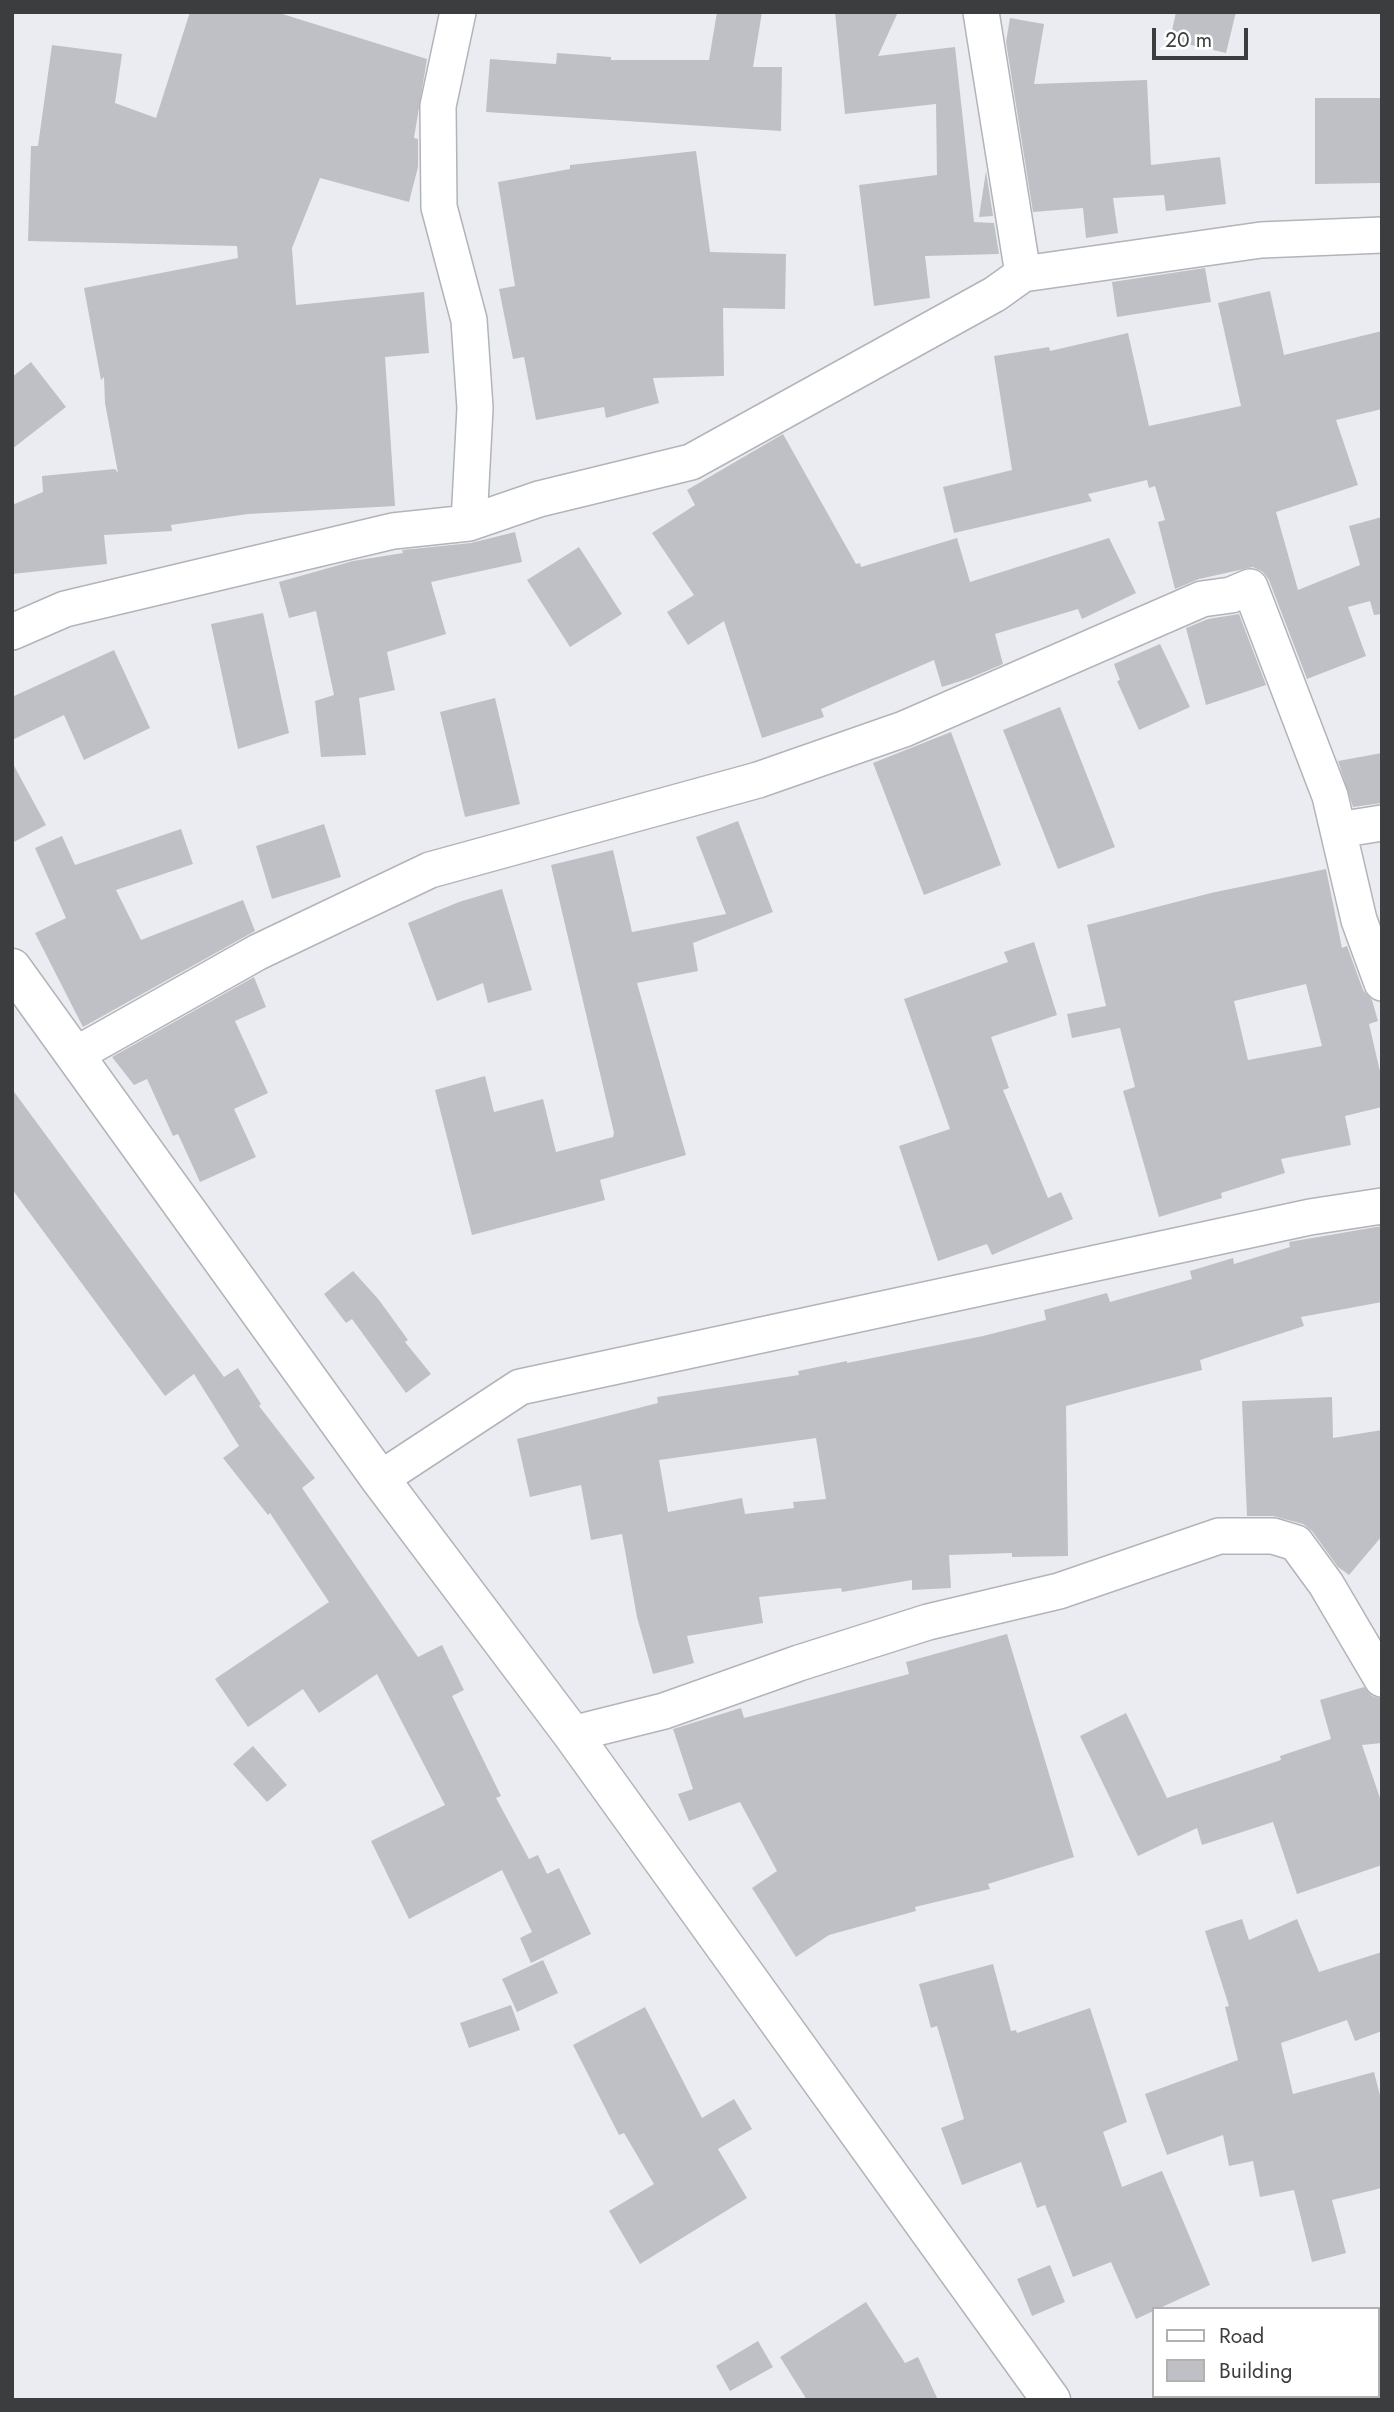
<!DOCTYPE html>
<html>
<head>
<meta charset="utf-8">
<style>
	body { margin:0 }
	#map { position:relative; width:1394px; height:2412px; overflow:hidden; background:#eaecf1; font-family:Jost,sans-serif }
	canvas { display:block }
	.frame { position:absolute; inset:0; border:14px solid #3c3d3e; pointer-events:none }
	.legend { position:absolute; left:1152px; top:2307px; width:228px; height:91px; box-sizing:border-box; background:#fff; border:2px solid #b1b1b2; margin:0; padding:9px 12px; list-style:none; font-size:21px; color:#3c3d3e }
	.legend li { display:flex; align-items:center; gap:14px; height:35px }
	.legend b { width:35px; border:2px solid #b1b1b2 }
	.scale { position:absolute; left:1152px; top:28px; width:96px; height:32px; box-sizing:border-box; border:4px solid #3c3d3e; border-top:0; padding-left:9px; font-size:21px; line-height:24px; white-space:nowrap; color:#3c3d3e; -webkit-text-stroke:5px #fff; paint-order:stroke }
</style>
</head>
<body>
<div id="map">
<canvas width="1394" height="2412"></canvas>
<div class="frame"></div>
<ul class="legend">
<li><b style="height:9px;background:#fff"></b>Road</li>
<li><b style="height:19px;background:#bec0c5"></b>Building</li>
</ul>
<div class="scale">20 m</div>
</div>
<script>
const ctx = document.querySelector('canvas').getContext('2d');
ctx.lineJoin = 'round';
function paint(path, color) { ctx.fillStyle = color; ctx.fill(path, 'evenodd'); }
function stroke(path, color, width, dash) { ctx.strokeStyle = color; ctx.lineWidth = width; ctx.lineCap = dash ? 'butt' : 'round'; ctx.setLineDash(dash || []); ctx.stroke(path); }
const building = new Path2D(`
	M 190,12 L 276,12 L 427,59 L 414,138 L 418,139 L 418,167 L 409,202 L 320,178 L 292,248 L 296,305 L 424,292 L 429,353 L 385,357 L 395,506 L 248,514 L 171,525 L 172,531 L 104,535 L 107,564 L 12,574 L 12,505 L 43,492 L 42,476 L 115,469 L 118,473 L 105,403 L 104,377 L 101,380 L 84,288 L 238,258 L 237,246 L 28,241 L 31,146 L 38,146 L 52,45 L 122,54 L 115,103 L 156,118 Z
	M 717,12 L 762,12 L 753,67 L 782,67 L 781,131 L 486,112 L 490,59 L 556,64 L 557,53 L 611,57 L 611,60 L 709,60 Z
	M 835,12 L 898,12 L 878,56 L 955,47 L 974,222 L 994,223 L 999,254 L 925,256 L 930,298 L 874,306 L 859,185 L 937,175 L 936,104 L 845,114 Z
	M 1176,12 L 1236,12 L 1226,53 L 1170,40 Z
	M 1010,18 L 1044,24 L 1034,84 L 1147,80 L 1151,165 L 1220,157 L 1226,204 L 1166,211 L 1164,195 L 1113,198 L 1118,233 L 1086,238 L 1083,208 L 1033,212 L 1006,42 Z
	M 1315,98 L 1380,98 L 1380,183 L 1315,184 Z
	M 696,151 L 710,252 L 786,254 L 785,309 L 723,308 L 724,376 L 653,378 L 659,403 L 606,418 L 604,407 L 536,420 L 524,357 L 513,359 L 499,289 L 515,286 L 498,182 L 570,169 L 570,165 Z
	M 986,171 L 993,216 L 979,217 Z
	M 1205,268 L 1211,302 L 1117,317 L 1112,282 Z
	M 1270,291 L 1284,355 L 1382,331 L 1382,409 L 1336,420 L 1358,485 L 1276,512 L 1298,590 L 1360,565 L 1349,526 L 1382,517 L 1382,614 L 1374,615 L 1370,601 L 1348,607 L 1366,656 L 1307,679 L 1269,580 L 1263,572 L 1253,567 L 1199,579 L 1175,589 L 1158,522 L 1165,520 L 1155,486 L 1149,488 L 1147,480 L 1088,494 L 1092,501 L 954,533 L 943,487 L 1012,470 L 994,356 L 1049,347 L 1050,351 L 1128,333 L 1149,426 L 1241,406 L 1218,303 Z
	M 31,362 L 66,407 L 12,449 L 12,377 Z
	M 783,434 L 856,564 L 860,563 L 861,567 L 957,538 L 970,582 L 1109,538 L 1136,593 L 1082,619 L 1078,609 L 995,634 L 1003,664 L 970,678 L 942,687 L 934,660 L 821,709 L 824,717 L 762,738 L 724,621 L 688,645 L 667,612 L 694,595 L 652,533 L 695,505 L 687,490 Z
	M 515,532 L 522,562 L 431,582 L 446,634 L 387,652 L 395,690 L 359,698 L 366,755 L 321,757 L 315,701 L 334,695 L 316,611 L 289,618 L 279,582 L 353,561 L 403,553 L 402,550 L 471,543 Z
	M 579,547 L 622,614 L 570,647 L 527,580 Z
	M 263,613 L 289,733 L 238,749 L 211,624 Z
	M 1239,614 L 1266,685 L 1206,705 L 1186,628 L 1208,619 Z
	M 1160,644 L 1190,707 L 1139,730 L 1117,681 L 1120,680 L 1114,664 Z
	M 114,650 L 150,728 L 84,760 L 64,715 L 12,740 L 12,697 Z
	M 495,698 L 520,804 L 465,817 L 440,712 Z
	M 1060,707 L 1115,847 L 1058,869 L 1003,730 Z
	M 951,732 L 1001,865 L 924,895 L 873,763 Z
	M 1382,753 L 1382,803 L 1353,807 L 1338,761 Z
	M 12,762 L 46,825 L 12,843 Z
	M 738,821 L 773,912 L 693,943 L 698,971 L 637,983 L 686,1155 L 600,1180 L 605,1200 L 472,1235 L 435,1090 L 485,1076 L 494,1112 L 543,1099 L 556,1152 L 613,1137 L 614,1133 L 551,865 L 613,850 L 632,932 L 726,914 L 696,837 Z
	M 324,824 L 341,877 L 272,899 L 256,846 Z
	M 181,829 L 193,864 L 116,890 L 141,940 L 243,900 L 255,931 L 83,1027 L 35,933 L 66,918 L 35,848 L 62,836 L 75,865 Z
	M 1326,869 L 1342,948 L 1347,946 L 1363,990 L 1372,1000 L 1378,1021 L 1369,1024 L 1382,1080 L 1382,1107 L 1345,1116 L 1351,1145 L 1281,1159 L 1285,1173 L 1221,1193 L 1222,1198 L 1159,1217 L 1123,1091 L 1135,1087 L 1120,1028 L 1072,1038 L 1067,1014 L 1106,1006 L 1087,925 L 1211,893 ZM 1306,984 L 1322,1046 L 1248,1060 L 1234,1001 Z
	M 502,889 L 532,990 L 488,1003 L 483,983 L 437,1001 L 408,923 L 459,902 Z
	M 1034,942 L 1057,1015 L 991,1037 L 1009,1088 L 1003,1090 L 1048,1198 L 1061,1192 L 1073,1219 L 992,1255 L 987,1244 L 938,1261 L 899,1146 L 950,1129 L 904,999 L 1008,962 L 1004,952 Z
	M 254,977 L 266,1007 L 235,1021 L 268,1093 L 234,1109 L 256,1157 L 200,1182 L 178,1134 L 173,1136 L 147,1079 L 134,1085 L 112,1057 Z
	M 12,1089 L 224,1377 L 238,1368 L 261,1404 L 259,1406 L 315,1478 L 302,1488 L 418,1657 L 442,1645 L 464,1690 L 452,1696 L 501,1796 L 496,1798 L 529,1859 L 538,1855 L 547,1874 L 559,1868 L 591,1934 L 531,1963 L 520,1938 L 532,1932 L 502,1870 L 409,1919 L 371,1841 L 445,1805 L 377,1674 L 319,1713 L 303,1689 L 248,1727 L 215,1679 L 329,1602 L 270,1513 L 268,1515 L 223,1458 L 239,1446 L 194,1374 L 165,1396 L 12,1189 Z
	M 1382,1226 L 1382,1302 L 1301,1317 L 1304,1326 L 1200,1360 L 1202,1370 L 1066,1406 L 1068,1556 L 1012,1557 L 1012,1553 L 949,1555 L 951,1588 L 912,1590 L 912,1580 L 842,1592 L 841,1588 L 759,1597 L 763,1623 L 687,1636 L 694,1663 L 653,1674 L 637,1617 L 622,1534 L 591,1540 L 581,1485 L 530,1497 L 517,1439 L 658,1403 L 657,1397 L 799,1375 L 798,1371 L 847,1361 L 847,1363 L 983,1336 L 1046,1320 L 1044,1310 L 1107,1293 L 1110,1302 L 1192,1279 L 1190,1271 L 1233,1258 L 1234,1264 L 1290,1247 L 1289,1242 ZM 816,1438 L 826,1499 L 793,1502 L 794,1508 L 745,1514 L 742,1498 L 668,1512 L 659,1460 Z
	M 353,1271 L 379,1300 L 408,1340 L 405,1342 L 431,1374 L 406,1393 L 352,1319 L 346,1323 L 324,1294 Z
	M 1332,1397 L 1333,1438 L 1382,1430 L 1382,1536 L 1349,1575 L 1338,1567 L 1312,1531 L 1303,1524 L 1273,1516 L 1247,1516 L 1242,1401 Z
	M 1007,1634 L 1074,1857 L 988,1884 L 990,1889 L 915,1907 L 916,1911 L 829,1935 L 796,1957 L 752,1888 L 777,1871 L 740,1802 L 689,1821 L 678,1794 L 693,1789 L 673,1729 L 741,1708 L 744,1718 L 909,1674 L 906,1662 Z
	M 1364,1687 L 1372,1696 L 1382,1699 L 1382,1743 L 1362,1745 L 1382,1804 L 1382,1865 L 1297,1894 L 1273,1822 L 1202,1845 L 1197,1828 L 1138,1856 L 1080,1736 L 1126,1713 L 1167,1798 L 1281,1760 L 1280,1756 L 1331,1739 L 1320,1700 Z
	M 253,1746 L 287,1785 L 267,1802 L 233,1764 Z
	M 1242,1919 L 1249,1940 L 1297,1919 L 1319,1972 L 1382,1952 L 1382,2031 L 1355,2041 L 1347,2020 L 1281,2043 L 1293,2094 L 1374,2072 L 1382,2103 L 1382,2188 L 1332,2200 L 1346,2253 L 1312,2262 L 1294,2190 L 1260,2197 L 1253,2161 L 1229,2166 L 1223,2135 L 1167,2155 L 1145,2094 L 1238,2060 L 1225,2007 L 1229,2006 L 1205,1931 Z
	M 543,1960 L 558,1993 L 517,2012 L 502,1979 Z
	M 993,1964 L 1011,2031 L 1016,2030 L 1017,2033 L 1090,2008 L 1127,2122 L 1103,2132 L 1122,2187 L 1162,2171 L 1210,2285 L 1136,2319 L 1111,2262 L 1073,2277 L 1045,2205 L 1037,2208 L 1021,2162 L 962,2185 L 941,2128 L 964,2119 L 937,2026 L 931,2028 L 919,1984 Z
	M 511,2005 L 520,2030 L 469,2048 L 460,2023 Z
	M 645,2007 L 702,2118 L 734,2099 L 752,2129 L 718,2149 L 747,2198 L 640,2264 L 609,2211 L 654,2184 L 624,2133 L 619,2135 L 573,2045 Z
	M 1050,2265 L 1065,2302 L 1032,2316 L 1017,2279 Z
	M 866,2302 L 905,2363 L 918,2357 L 938,2400 L 807,2400 L 780,2357 Z
	M 758,2341 L 773,2367 L 730,2391 L 716,2366 Z`);
const minor = new Path2D(`
	M 458,12 L 438,106 L 439,207 L 469,320 L 475,408 L 469,523
	M 981,12 L 1023,274
	M 12,632 L 65,609 L 393,531 L 469,523 L 539,499 L 691,462 L 995,294 L 1023,274 L 1261,240 L 1382,235
	M 1338,830 L 1382,823
	M 75,1055 L 258,952 L 430,870 L 758,780 L 904,729 L 1202,599 L 1231,595 L 1250,587 L 1330,796 L 1359,920 L 1382,983
	M 380,1479 L 520,1387 L 1310,1217 L 1382,1206
	M 572,1734 L 664,1711 L 799,1663 L 928,1622 L 1059,1591 L 1219,1536 L 1273,1536 L 1296,1543 L 1326,1584 L 1382,1679`);
const tertiary = new Path2D(`
	M 12,968 L 380,1479 L 572,1734 L 1051,2400`);
paint(building, '#bec0c5');
stroke(minor, '#b1b4b8', 38);
stroke(tertiary, '#b1b4b8', 41);
stroke(minor, '#fff', 35);
stroke(tertiary, '#fff', 38);
</script>
</body>
</html>
